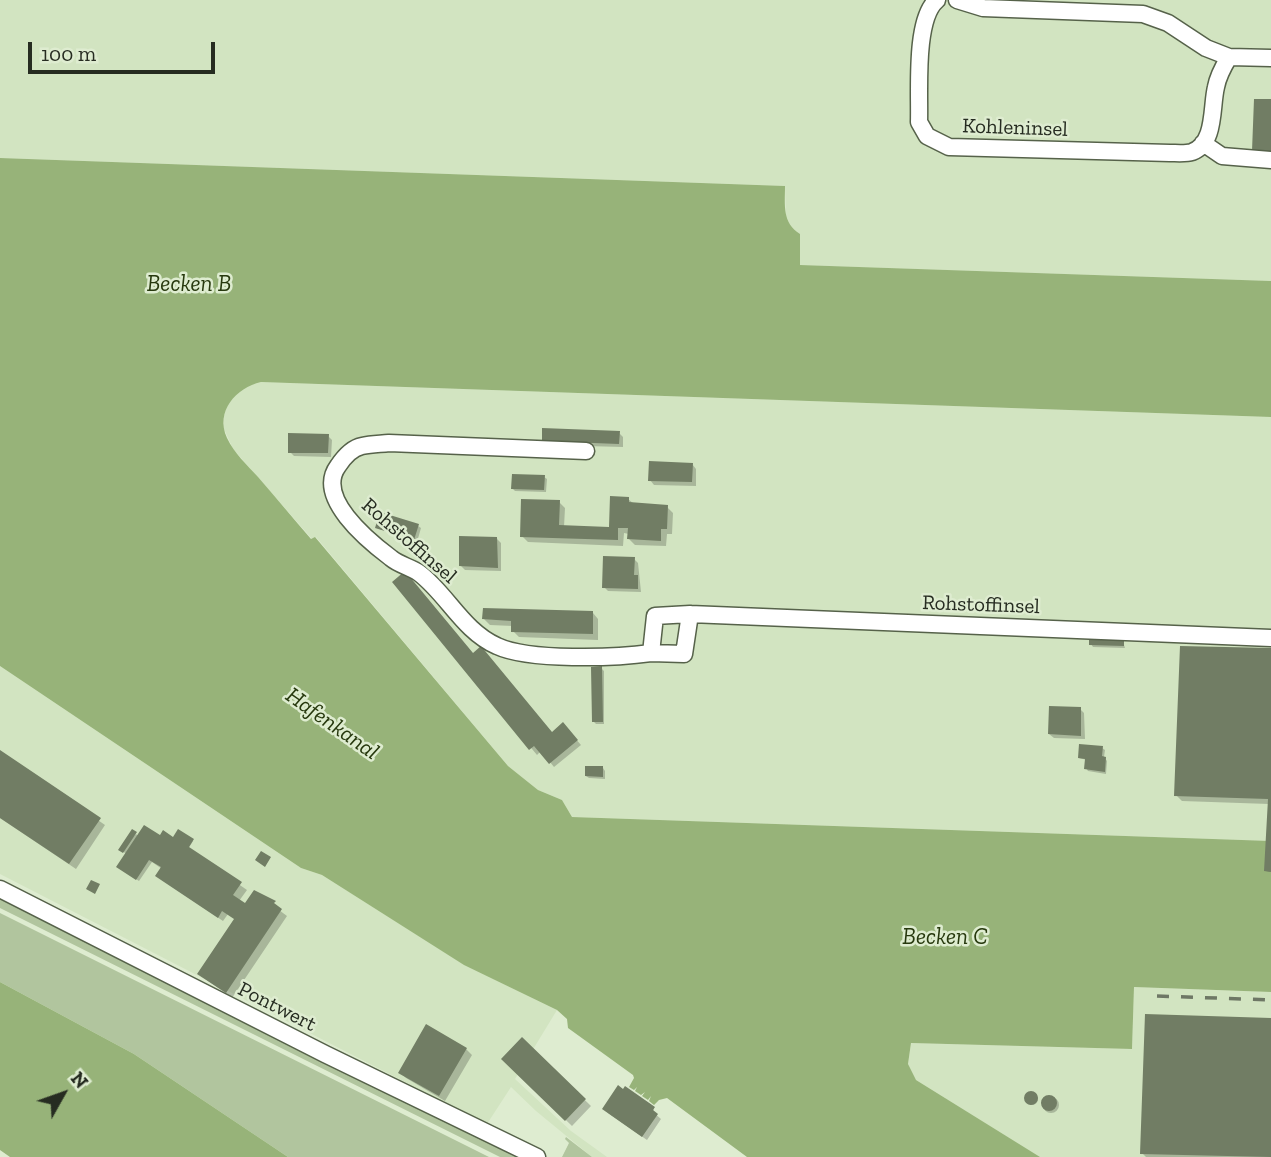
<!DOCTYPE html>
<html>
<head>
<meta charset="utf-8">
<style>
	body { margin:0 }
	#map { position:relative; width:1271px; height:1157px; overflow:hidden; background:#deecd0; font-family:"Zilla Slab",serif }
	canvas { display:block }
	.north { position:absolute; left:28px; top:1059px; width:70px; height:70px; -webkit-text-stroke:5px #deecd0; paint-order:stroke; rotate:50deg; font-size:19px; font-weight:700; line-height:28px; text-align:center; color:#262c21 }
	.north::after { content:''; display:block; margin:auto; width:24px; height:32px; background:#262c21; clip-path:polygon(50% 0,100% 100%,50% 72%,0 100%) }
	.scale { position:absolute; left:28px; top:42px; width:187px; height:32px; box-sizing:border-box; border:4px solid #262c21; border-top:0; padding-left:9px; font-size:21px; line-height:24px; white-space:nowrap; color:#262c21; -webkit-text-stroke:5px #deecd0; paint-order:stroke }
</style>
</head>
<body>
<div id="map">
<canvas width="1271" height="1157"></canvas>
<div class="north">N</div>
<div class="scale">100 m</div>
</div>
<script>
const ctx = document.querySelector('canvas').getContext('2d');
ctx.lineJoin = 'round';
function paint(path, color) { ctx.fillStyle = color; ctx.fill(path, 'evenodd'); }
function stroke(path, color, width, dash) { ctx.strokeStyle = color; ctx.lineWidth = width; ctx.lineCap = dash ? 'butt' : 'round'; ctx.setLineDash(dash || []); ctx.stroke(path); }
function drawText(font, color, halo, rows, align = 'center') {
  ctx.font = font + ' "Zilla Slab",serif'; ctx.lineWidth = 5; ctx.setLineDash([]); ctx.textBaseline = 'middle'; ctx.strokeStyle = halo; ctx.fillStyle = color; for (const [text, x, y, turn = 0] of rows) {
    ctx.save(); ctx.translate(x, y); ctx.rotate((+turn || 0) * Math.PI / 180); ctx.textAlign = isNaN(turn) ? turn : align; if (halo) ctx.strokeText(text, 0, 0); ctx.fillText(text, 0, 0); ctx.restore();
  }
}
const built = new Path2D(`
	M 0,0 L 1271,0 L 1271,281 L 799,265 L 800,235 L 791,229 L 786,219 L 785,186 L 0,158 Z
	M 261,382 L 1271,417 L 1271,841 L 572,817 L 562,800 L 538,790 L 508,766 L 316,537 L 312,539 L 233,449 L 224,429 L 224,416 L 228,403 L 237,392 L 249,385 Z
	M 0,666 L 301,868 L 322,875 L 465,965 L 557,1010 L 515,1079 L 571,1131 L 607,1157 L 592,1157 L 536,1111 L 511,1087 L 487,1124 L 0,874 Z
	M 1134,987 L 1271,992 L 1271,1157 L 1039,1157 L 916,1080 L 910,1072 L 908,1064 L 911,1043 L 1132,1049 Z`);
const green = new Path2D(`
	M 0,896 L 524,1157 L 500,1157 L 4,910 L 0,908 Z
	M 0,913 L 489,1157 L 288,1157 L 134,1054 L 0,982 Z
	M 566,1137 L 592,1157 L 562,1157 L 569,1143 L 565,1139 Z`);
const water = new Path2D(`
	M 0,158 L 785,186 C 785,205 782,223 800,234 L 800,265 L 1271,281 L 1271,417 L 261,382 C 236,388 215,411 227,438 C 234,453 247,465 258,477 C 276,498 293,518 311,539 L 315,537 L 508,766 L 538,790 L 562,800 L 572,817 L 1271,841 L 1271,992 L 1134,987 L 1132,1049 L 911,1043 L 908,1064 L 916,1080 L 1040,1157 L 747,1157 L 667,1098 L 659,1100 L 654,1105 L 649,1101 L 651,1096 L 648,1100 L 642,1096 L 645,1092 L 641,1095 L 635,1091 L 637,1087 L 634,1090 L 629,1087 L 634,1078 L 633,1075 L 568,1028 L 567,1019 L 557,1010 L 464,965 L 322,875 L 301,868 L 0,666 Z
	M 0,982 L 134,1054 L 288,1157 L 10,1157 L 0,1150 Z`);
const shadow = new Path2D(`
	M 619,433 L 623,437 L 623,447 L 548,445 L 543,441 Z
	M 328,436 L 332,440 L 331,457 L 294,456 L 290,452 Z
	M 692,464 L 696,469 L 696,486 L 654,485 L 650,480 Z
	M 544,477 L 547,479 L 546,492 L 515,491 L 513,489 Z
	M 628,499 L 634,504 L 667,507 L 673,513 L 672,534 L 667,534 L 666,546 L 635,545 L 629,539 L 629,534 L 624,533 L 623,546 L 528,542 L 522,536 L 559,502 L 565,508 L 564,527 L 610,529 Z
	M 418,526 L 421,528 L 417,542 L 377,528 Z
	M 497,539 L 501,543 L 501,571 L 465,570 L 461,566 Z
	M 634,559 L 638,563 L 641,592 L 608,591 L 604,587 Z
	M 394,582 L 473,655 L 552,734 L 567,729 L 581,745 L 554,767 L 541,751 L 537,755 Z
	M 593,613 L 598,619 L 598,640 L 519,637 L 513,631 L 513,626 L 490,625 L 484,619 Z
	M 1123,642 L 1125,648 L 1093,647 L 1091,644 Z
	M 1271,650 L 1271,872 L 1266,871 L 1269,804 L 1182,801 L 1176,795 Z
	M 601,668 L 604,671 L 604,724 L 596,724 L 594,722 Z
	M 1080,709 L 1084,713 L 1085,739 L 1054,738 L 1049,734 Z
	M 1102,748 L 1105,750 L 1104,757 L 1107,761 L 1106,774 L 1088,771 L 1086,768 L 1087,760 L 1079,758 Z
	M 0,752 L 105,825 L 76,869 L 0,818 Z
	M 603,768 L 605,771 L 605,779 L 589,778 L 586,776 Z
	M 179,831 L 193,841 L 188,849 L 247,890 L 239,901 L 246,906 L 255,892 L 287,916 L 232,998 L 199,974 L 236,919 L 228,914 L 223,921 L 162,880 L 162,869 L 152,862 L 139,881 L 121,869 L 127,854 L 120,850 L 136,834 L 139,837 L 161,837 L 180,843 Z
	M 1271,1020 L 1271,1157 L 1146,1157 L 1142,1153 Z
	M 523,1040 L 591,1106 L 572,1126 L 503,1059 Z
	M 466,1049 L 472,1055 L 445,1101 L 406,1078 L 400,1072 Z
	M 626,1089 L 654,1108 L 653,1112 L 661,1119 L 647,1140 L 608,1113 Z
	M1026 1099a6 6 0 1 1 12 0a6 6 0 1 1-12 0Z
	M1043 1105a8 8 0 1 1 16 0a8 8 0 1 1-16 0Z`);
const building = new Path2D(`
	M 1254,99 L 1271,99 L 1271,152 L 1252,151 Z
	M 542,428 L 620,431 L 619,444 L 542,441 Z
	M 288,433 L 329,434 L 328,453 L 288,453 Z
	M 649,461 L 693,463 L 692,482 L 648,481 Z
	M 512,474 L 545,475 L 544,490 L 511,489 Z
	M 610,496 L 629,497 L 629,502 L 668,505 L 667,529 L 661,529 L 661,541 L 627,539 L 628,528 L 618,528 L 618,540 L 520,537 L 521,499 L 560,500 L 559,525 L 609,527 Z
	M 380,512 L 419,524 L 414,540 L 375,528 Z
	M 459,536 L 497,537 L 498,568 L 459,566 Z
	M 603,556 L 635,557 L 634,575 L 638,575 L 638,589 L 602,588 Z
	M 405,571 L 473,653 L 481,646 L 552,732 L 563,722 L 578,740 L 549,764 L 534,746 L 529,750 L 392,582 Z
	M 483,608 L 593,611 L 593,634 L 511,632 L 511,621 L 482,619 Z
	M 1089,639 L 1124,640 L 1124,646 L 1089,645 Z
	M 1180,646 L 1271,648 L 1271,872 L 1264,871 L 1268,799 L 1174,796 Z
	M 602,666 L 603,722 L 592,722 L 591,667 Z
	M 1049,706 L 1081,707 L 1081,736 L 1048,734 Z
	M 1079,744 L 1103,746 L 1102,756 L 1106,757 L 1105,772 L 1084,769 L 1085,759 L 1078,758 Z
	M 0,750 L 101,818 L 69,864 L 0,818 Z
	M 585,766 L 603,766 L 603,777 L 585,776 Z
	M 144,825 L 160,835 L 163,830 L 173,837 L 178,829 L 194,839 L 189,847 L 242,882 L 233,895 L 245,903 L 254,890 L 276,901 L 274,903 L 282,909 L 226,993 L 197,974 L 234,919 L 222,911 L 218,918 L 155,876 L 161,867 L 149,860 L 136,880 L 116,867 Z
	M 132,829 L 137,832 L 123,853 L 118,850 Z
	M 261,851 L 271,857 L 265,867 L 255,860 Z
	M 91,880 L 100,884 L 95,894 L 86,889 Z
	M 1145,1014 L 1271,1018 L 1271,1157 L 1140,1154 Z
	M 426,1024 L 467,1048 L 439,1096 L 398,1073 Z
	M 522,1037 L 586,1099 L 565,1121 L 501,1059 Z
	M 618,1085 L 623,1089 L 625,1086 L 655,1107 L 653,1110 L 658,1114 L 642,1137 L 602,1109 Z
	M1024 1098a7 7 0 1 1 14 0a7 7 0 1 1-14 0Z
	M1041 1103a8 8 0 1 1 16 0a8 8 0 1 1-16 0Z`);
const minor = new Path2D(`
	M 937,0 C 914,19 920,93 919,122 L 927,136 L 949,147 L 1170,153 C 1176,153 1186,154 1192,152 C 1216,143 1211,107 1216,87 C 1218,76 1223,67 1229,57
	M 957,0 L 983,8 L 1143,14 L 1168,23 L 1206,48 L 1229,57 L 1271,58
	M 1203,143 L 1222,156 L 1271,160
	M 586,451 L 389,443 C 380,444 371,444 362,446 C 352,448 344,457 338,466 C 315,497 367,540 391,558 C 399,565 411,567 419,573 C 447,594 463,631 497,646 C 529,661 615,658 651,653
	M 690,614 L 684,654 L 651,653 L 655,616 L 690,614 L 1271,638
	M 0,889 L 325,1054 L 537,1157`);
const rail = new Path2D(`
	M 1157,996 L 1271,1000`);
const streetNames = [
	["Kohleninsel",1015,128,2],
	["Rohstoffinsel",409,541,41],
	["Rohstoffinsel",981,605,2],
	["Pontwert",277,1007,27]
];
const waterNames = [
	["Becken B",189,284],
	["Hafenkanal",332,724,35],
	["Becken C",945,937]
];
paint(built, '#d2e4c1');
paint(green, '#b1c59e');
paint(water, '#97b379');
paint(shadow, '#0003');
paint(building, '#717d64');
stroke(minor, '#56624a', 19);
stroke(minor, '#fff', 16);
stroke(rail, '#6e7765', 3.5, [12, 12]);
drawText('21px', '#262c21', '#deecd0', streetNames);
drawText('italic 23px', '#27390e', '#deecd0', waterNames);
</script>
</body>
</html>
